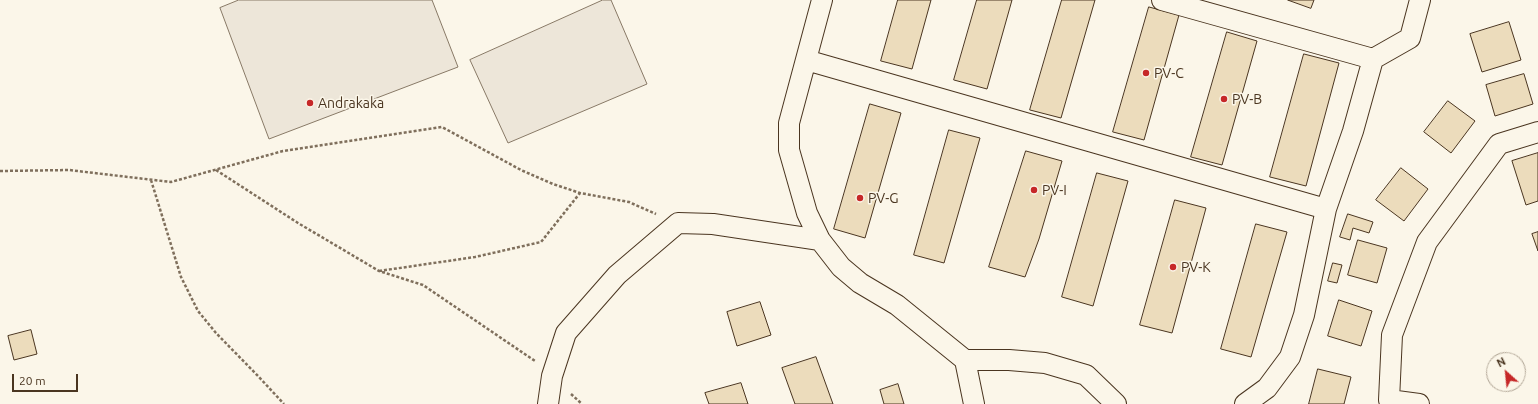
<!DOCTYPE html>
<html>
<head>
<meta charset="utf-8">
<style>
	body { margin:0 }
	#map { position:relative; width:1538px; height:404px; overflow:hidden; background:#fbf6e9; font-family:Ubuntu,sans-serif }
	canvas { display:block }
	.north { position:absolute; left:1486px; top:352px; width:40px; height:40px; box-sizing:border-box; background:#fbf6e9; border:1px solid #b4a999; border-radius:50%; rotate:333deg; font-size:11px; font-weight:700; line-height:16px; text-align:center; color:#4a3520 }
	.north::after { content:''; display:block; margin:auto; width:14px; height:18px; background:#c62828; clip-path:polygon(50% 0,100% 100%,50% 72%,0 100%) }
	.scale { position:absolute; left:12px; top:374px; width:66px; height:18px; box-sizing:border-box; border:2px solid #4a3520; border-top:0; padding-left:5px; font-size:12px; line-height:14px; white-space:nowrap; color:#4a3520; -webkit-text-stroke:3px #fbf6e9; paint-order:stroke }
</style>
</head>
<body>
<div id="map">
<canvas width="1538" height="404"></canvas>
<div class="north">N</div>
<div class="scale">20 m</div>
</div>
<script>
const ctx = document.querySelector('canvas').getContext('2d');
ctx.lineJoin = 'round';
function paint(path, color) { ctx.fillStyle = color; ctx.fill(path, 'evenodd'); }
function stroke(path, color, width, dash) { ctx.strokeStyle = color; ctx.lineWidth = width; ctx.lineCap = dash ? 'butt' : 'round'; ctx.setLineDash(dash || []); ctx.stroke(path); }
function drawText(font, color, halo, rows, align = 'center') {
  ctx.font = font + ' Ubuntu,sans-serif'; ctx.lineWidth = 3; ctx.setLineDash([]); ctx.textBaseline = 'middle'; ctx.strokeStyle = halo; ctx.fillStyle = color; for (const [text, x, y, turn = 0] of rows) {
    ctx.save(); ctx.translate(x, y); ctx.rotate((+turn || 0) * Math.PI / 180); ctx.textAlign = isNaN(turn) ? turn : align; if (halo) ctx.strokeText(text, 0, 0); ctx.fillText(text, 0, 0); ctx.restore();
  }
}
const green = new Path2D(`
	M 239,0 L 432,0 L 458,67 L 269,139 L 220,8 Z
	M 603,0 L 611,0 L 647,84 L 508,143 L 470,60 Z`);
const building = new Path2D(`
	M 898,0 L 931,0 L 912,69 L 881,61 Z
	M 977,0 L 1012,0 L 987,89 L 954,80 Z
	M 1062,0 L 1095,0 L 1061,118 L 1030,110 Z
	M 1288,0 L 1314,0 L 1311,8 Z
	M 1149,7 L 1179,15 L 1144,140 L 1113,132 Z
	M 1509,22 L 1521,60 L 1482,72 L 1470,34 Z
	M 1227,32 L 1257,41 L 1222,165 L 1191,157 Z
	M 1304,54 L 1339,63 L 1306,186 L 1270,177 Z
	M 1524,74 L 1533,104 L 1495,116 L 1486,85 Z
	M 1448,101 L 1475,121 L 1451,153 L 1424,132 Z
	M 870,104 L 901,113 L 865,238 L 834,229 Z
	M 949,130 L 980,138 L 944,263 L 914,255 Z
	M 1026,151 L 1062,161 L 1039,239 L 1025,277 L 989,267 Z
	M 1538,153 L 1538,201 L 1526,205 L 1512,161 Z
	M 1401,168 L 1428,189 L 1404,221 L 1376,200 Z
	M 1097,173 L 1128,181 L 1093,306 L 1062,297 Z
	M 1175,200 L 1206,208 L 1172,333 L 1140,325 Z
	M 1348,214 L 1373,222 L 1369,233 L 1353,228 L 1350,240 L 1340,237 Z
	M 1256,224 L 1287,232 L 1251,357 L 1221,349 Z
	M 1538,232 L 1538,251 L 1532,234 Z
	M 1358,240 L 1387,248 L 1377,283 L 1348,275 Z
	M 1333,263 L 1342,265 L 1337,283 L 1328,281 Z
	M 1339,300 L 1372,311 L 1361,346 L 1328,336 Z
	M 760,302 L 771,335 L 737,346 L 727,312 Z
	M 31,330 L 37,354 L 14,360 L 8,336 Z
	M 816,357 L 833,404 L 795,404 L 782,368 Z
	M 1318,369 L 1351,377 L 1344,404 L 1309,404 Z
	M 741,383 L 748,404 L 709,404 L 705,393 Z
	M 898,384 L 904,404 L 884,404 L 880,390 Z`);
const path = new Path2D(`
	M 216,170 L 298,223 L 379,271 L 423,285 L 535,361
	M 0,171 L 69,170 L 171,182 L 283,151 L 442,127 L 521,170 L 553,184 L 580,193 L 629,202 L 656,214
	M 151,180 L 181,277 L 198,311 L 216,333 L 258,376 L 284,404
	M 379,271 L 475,257 L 541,242 L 580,193
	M 571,394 L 582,404`);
const street = new Path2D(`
	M 822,0 L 789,123 L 789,150 L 807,213 L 820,240 L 841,267 L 860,283 L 897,305 L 965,360 L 1009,360 L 1045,363 L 1086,375 L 1116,404
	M 1162,0 L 1373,59
	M 806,60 L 1326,209
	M 965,360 L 974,404
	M 548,404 L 552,376 L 566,333 L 617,275 L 678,223 L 713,224 L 820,240
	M 1245,404 L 1267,388 L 1290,357 L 1304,315 L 1326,209 L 1353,131 L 1373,59 L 1410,38 L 1420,0
	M 1419,404 L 1389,400 L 1392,335 L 1427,242 L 1499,144 L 1538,132`);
const markers = [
	[1146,73,4,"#c62828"],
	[1224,99,4,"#c62828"],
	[310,103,4,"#c62828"],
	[1034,190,4,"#c62828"],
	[860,198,4,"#c62828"],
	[1173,267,4,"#c62828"]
];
const poiNames = [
	["PV-C",1154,73],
	["PV-B",1232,99],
	["Andrakaka",318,103],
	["PV-I",1042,190],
	["PV-G",868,198],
	["PV-K",1181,267]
];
paint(green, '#ede6d9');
stroke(green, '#887966', 1);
paint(building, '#ecdcbc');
stroke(building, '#4a3520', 1);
stroke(street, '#4a3520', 22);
stroke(path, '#7f6f5c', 2.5, [3, 2]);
stroke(street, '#fbf6e9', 20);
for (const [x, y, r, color] of markers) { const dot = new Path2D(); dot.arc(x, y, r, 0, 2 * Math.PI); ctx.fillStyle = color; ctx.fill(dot); stroke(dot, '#fbf6e9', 1.5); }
drawText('14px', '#4a3520', '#fbf6e9', poiNames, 'left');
</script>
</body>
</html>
